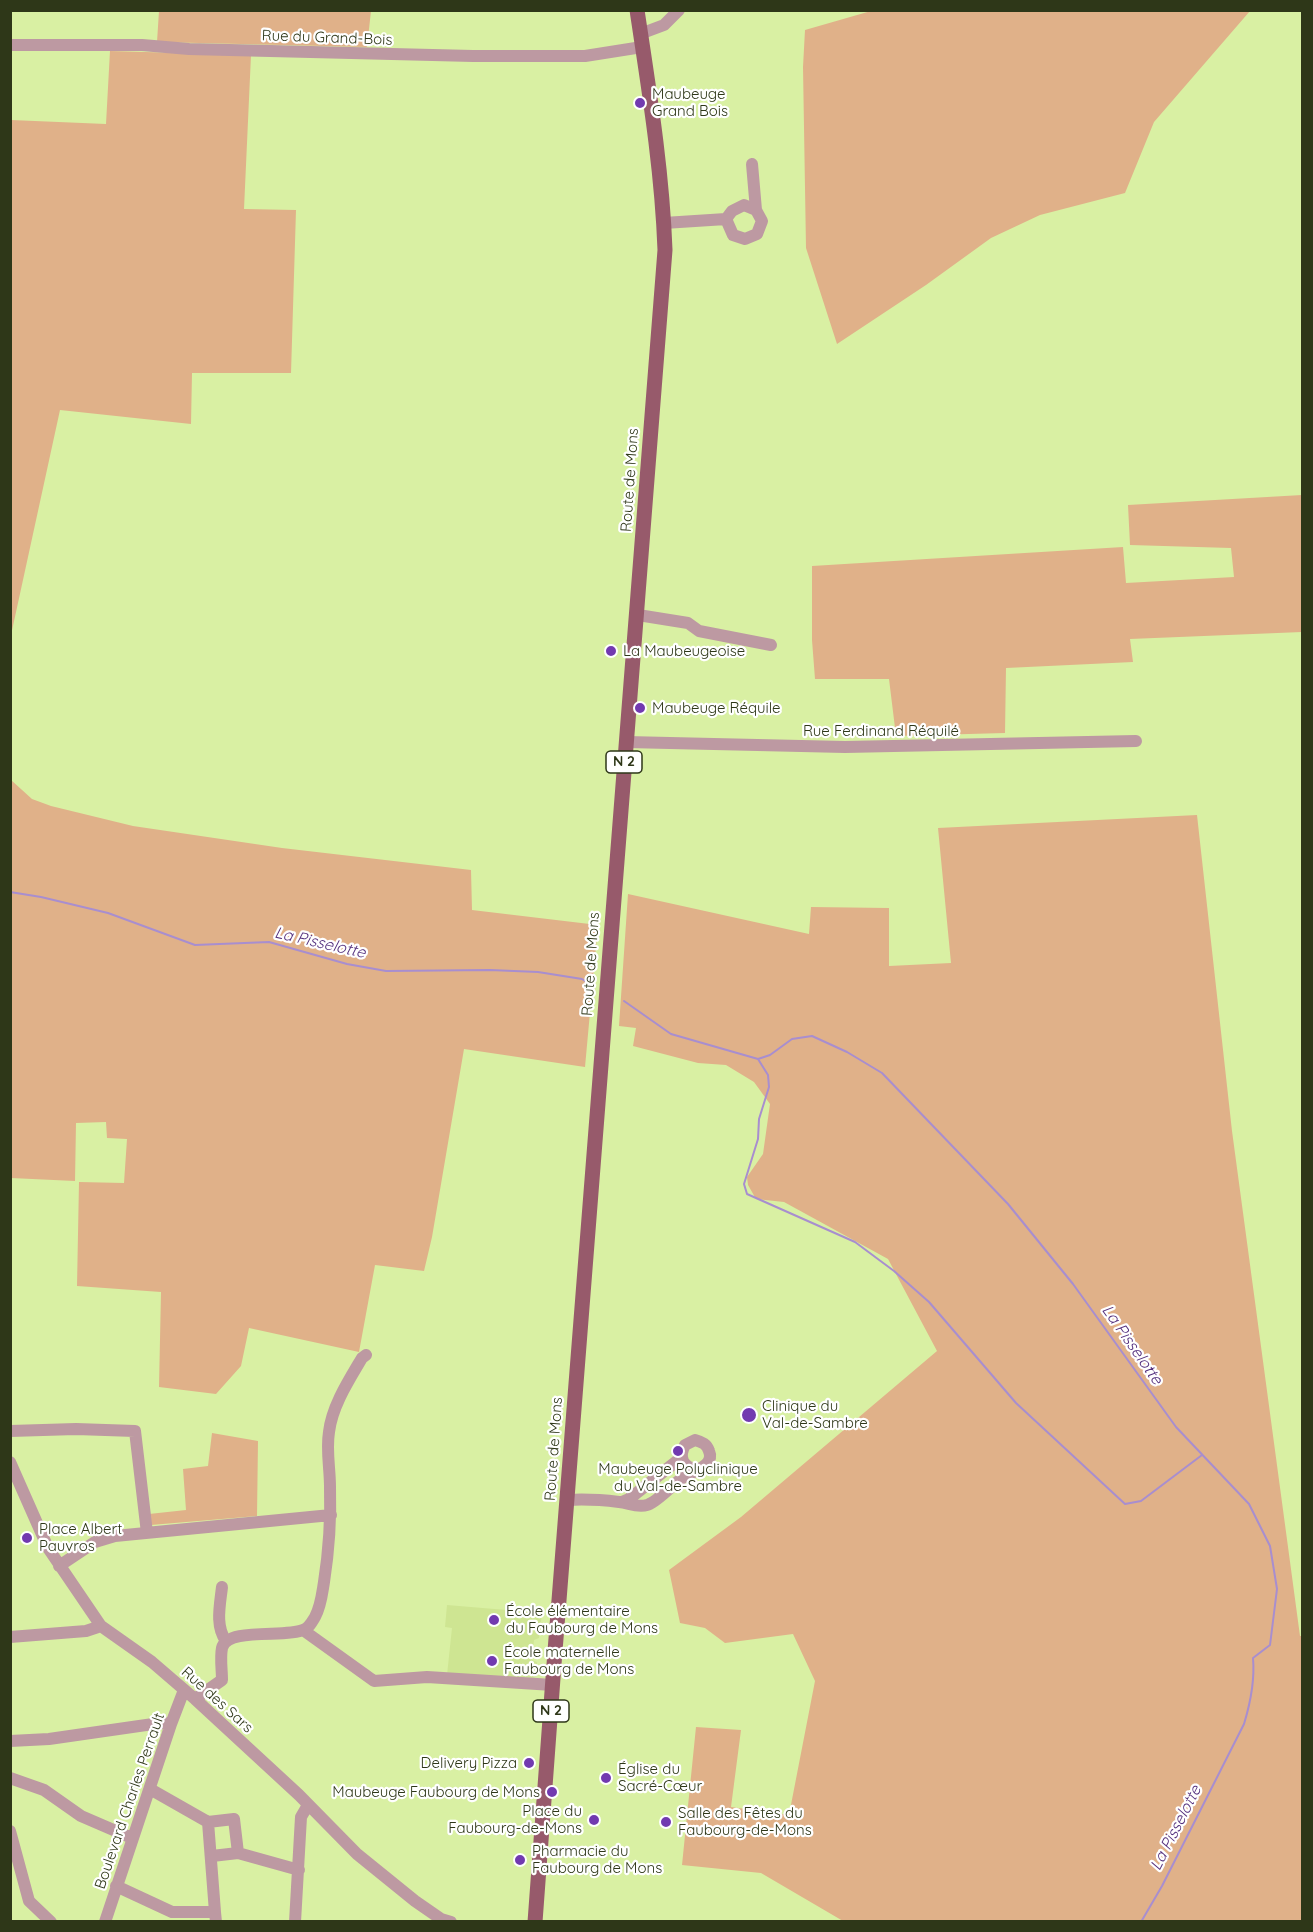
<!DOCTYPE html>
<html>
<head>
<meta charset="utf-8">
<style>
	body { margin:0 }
	#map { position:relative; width:1313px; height:1932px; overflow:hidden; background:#d9f0a3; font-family:Quicksand,sans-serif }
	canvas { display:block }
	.frame { position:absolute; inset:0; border:12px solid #2e3718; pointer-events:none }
</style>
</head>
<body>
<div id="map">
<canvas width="1313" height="1932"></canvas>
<div class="frame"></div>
</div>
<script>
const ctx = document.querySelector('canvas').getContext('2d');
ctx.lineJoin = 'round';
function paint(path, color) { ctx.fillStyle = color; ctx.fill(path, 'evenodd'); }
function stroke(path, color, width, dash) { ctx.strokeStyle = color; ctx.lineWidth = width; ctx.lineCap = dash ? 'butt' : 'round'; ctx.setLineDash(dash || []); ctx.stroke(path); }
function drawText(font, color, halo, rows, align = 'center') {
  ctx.font = font + ' Quicksand,sans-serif'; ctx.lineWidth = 4.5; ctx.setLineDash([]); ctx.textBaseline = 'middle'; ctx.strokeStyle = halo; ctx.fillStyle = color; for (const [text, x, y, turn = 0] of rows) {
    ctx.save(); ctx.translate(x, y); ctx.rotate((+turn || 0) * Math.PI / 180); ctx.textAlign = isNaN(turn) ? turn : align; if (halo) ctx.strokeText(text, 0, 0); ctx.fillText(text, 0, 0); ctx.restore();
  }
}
const built = new Path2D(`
	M 447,1605 L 542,1613 L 539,1638 L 534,1640 L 532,1660 L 537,1662 L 537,1675 L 534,1678 L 447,1675 L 452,1628 L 445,1627 Z`);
const green = new Path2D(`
	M 159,11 L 371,11 L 367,47 L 157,42 Z
	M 871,11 L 871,10 L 1250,11 L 1154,122 L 1125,193 L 1040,215 L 991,238 L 926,285 L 837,344 L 806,248 L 803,67 L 805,30 Z
	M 110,51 L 251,55 L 244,209 L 296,210 L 291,373 L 192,373 L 191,424 L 60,410 L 11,635 L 11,120 L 106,124 Z
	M 1302,495 L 1302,632 L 1130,639 L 1133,662 L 1006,668 L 1005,733 L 896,736 L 889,679 L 815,679 L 812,640 L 812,566 L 1123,547 L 1126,583 L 1234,577 L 1231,548 L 1130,545 L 1128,505 Z
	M 11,780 L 32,799 L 51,806 L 133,826 L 282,848 L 471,870 L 472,910 L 598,925 L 585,1067 L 464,1049 L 432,1237 L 424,1271 L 375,1265 L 359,1352 L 249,1328 L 241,1366 L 216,1394 L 159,1387 L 161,1292 L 77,1286 L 79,1182 L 124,1183 L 127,1139 L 107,1138 L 106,1122 L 76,1123 L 75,1181 L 11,1178 Z
	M 1197,815 L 1232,1131 L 1300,1636 L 1302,1636 L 1302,1921 L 843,1921 L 761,1873 L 682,1865 L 696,1727 L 741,1730 L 731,1807 L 789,1815 L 815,1681 L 793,1634 L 725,1643 L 705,1628 L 680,1623 L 669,1570 L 741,1517 L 937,1351 L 888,1259 L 784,1202 L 756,1199 L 748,1185 L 747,1177 L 763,1154 L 770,1104 L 754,1082 L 726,1065 L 698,1063 L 633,1046 L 636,1028 L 619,1026 L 628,894 L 809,934 L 811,907 L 889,908 L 889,966 L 951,963 L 938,828 Z
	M 212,1433 L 258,1441 L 257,1516 L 151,1525 L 149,1514 L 186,1510 L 183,1469 L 208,1466 Z`);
const stream = new Path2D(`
	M 10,892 L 41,897 L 108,913 L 195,945 L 269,942 L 347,964 L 386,971 L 490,970 L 538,972 L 582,979 L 593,986
	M 624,1001 L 671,1034 L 758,1059 L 770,1055 L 792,1039 L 812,1036 L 847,1052 L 882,1073 L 1008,1204 L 1073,1284 L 1176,1427 L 1249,1504 L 1270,1546 L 1277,1589 L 1270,1645 L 1253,1658 C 1255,1681 1251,1701 1244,1724 L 1162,1886 L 1141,1922
	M 758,1059 L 768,1075 L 769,1087 L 759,1119 L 758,1139 L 744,1184 L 747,1194 L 855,1242 L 894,1271 L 929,1302 L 1016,1403 L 1125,1504 L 1141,1501 L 1202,1455`);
const minor = new Path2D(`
	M 640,34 L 664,25 L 679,10
	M 10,45 L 142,45 L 189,49 L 473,56 L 585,56 L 642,47
	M 752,164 L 756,210 L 762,221 L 757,234 L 745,239 L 733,235 L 726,219 L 732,211 L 744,205 L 756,210
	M 664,223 L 726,219
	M 638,615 L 688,623 L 699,631 L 771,645
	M 626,742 L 845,747 L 1136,741
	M 10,1431 L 76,1429 L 135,1431 L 147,1533
	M 10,1462 L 48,1548 L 101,1626 L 152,1662 L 195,1699 L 299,1795 L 357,1854 L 415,1901 L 441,1919 L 451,1922
	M 568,1500 C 585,1499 602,1500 619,1502 C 629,1503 637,1508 647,1505 C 656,1503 671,1486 680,1480 C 689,1472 716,1467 709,1451 C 707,1444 702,1442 695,1440 L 685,1445 C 678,1458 683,1467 697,1470
	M 622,1502 L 629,1499 L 682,1457
	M 59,1566 L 95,1542 L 115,1536 L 331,1515
	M 222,1587 C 220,1605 215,1626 226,1641
	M 303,1630 L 374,1681 L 427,1677 L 553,1685
	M 10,1637 L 86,1631 L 101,1626
	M 195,1699 L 222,1680 C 222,1670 220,1658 222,1648 C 227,1627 286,1638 303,1630 C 309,1628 312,1622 315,1617 C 321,1606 322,1594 324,1582 C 329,1550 331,1519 330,1487 C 330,1468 326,1450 329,1432 C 332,1406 349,1380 362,1358 L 366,1355
	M 10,1741 L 49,1739 L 160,1723 L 171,1724
	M 10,1778 L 44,1790 L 81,1816 L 132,1838
	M 150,1789 L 208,1822 L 234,1819 L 238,1853 L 299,1870
	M 208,1822 L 215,1912
	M 10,1831 L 29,1901 L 51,1922
	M 212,1856 L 238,1853
	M 116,1886 L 172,1912 L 215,1912 L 216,1922
	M 105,1922 L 171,1724 L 184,1690
	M 295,1922 L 301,1817 L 308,1805`);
const major = new Path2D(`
	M 535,1922 L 555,1651 L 665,250 C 662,169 649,90 637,10`);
const markers = [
	[640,103,6,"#723ab0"],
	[611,651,6,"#723ab0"],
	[640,708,6,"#723ab0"],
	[749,1415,8,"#723ab0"],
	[678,1451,6,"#723ab0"],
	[27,1538,6,"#723ab0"],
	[494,1620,6,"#723ab0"],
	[492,1661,6,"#723ab0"],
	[529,1763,6,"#723ab0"],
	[606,1778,6,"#723ab0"],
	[552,1792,6,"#723ab0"],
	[594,1820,6,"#723ab0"],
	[666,1822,6,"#723ab0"],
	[520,1860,6,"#723ab0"]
];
const shields = [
	[624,762,36],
	[551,1711,36]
];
const shieldNames = [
	["N 2",624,762],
	["N 2",551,1711]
];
const streetNames = [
	["Rue du Grand-Bois",327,38,2],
	["Route de Mons",630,480,-86],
	["Rue Ferdinand Réquilé",881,731],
	["Route de Mons",591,964,-86],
	["Route de Mons",554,1449,-86],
	["Rue des Sars",217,1700,42],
	["Boulevard Charles Perrault",130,1801,-71]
];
const poiNames = [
	["Maubeuge",652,94],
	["Grand Bois",652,111],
	["La Maubeugeoise",623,651],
	["Maubeuge Réquile",652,708],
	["Clinique du",762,1406],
	["Val-de-Sambre",762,1423],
	["Maubeuge Polyclinique",678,1469,"center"],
	["du Val-de-Sambre",678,1486,"center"],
	["Place Albert",39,1529],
	["Pauvros",39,1546],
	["École élémentaire",506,1611],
	["du Faubourg de Mons",506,1628],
	["École maternelle",504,1652],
	["Faubourg de Mons",504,1669],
	["Delivery Pizza",517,1763,"right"],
	["Église du",618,1769],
	["Sacré-Cœur",618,1786],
	["Maubeuge Faubourg de Mons",540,1792,"right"],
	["Place du",582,1811,"right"],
	["Faubourg-de-Mons",582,1828,"right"],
	["Salle des Fêtes du",678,1813],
	["Faubourg-de-Mons",678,1830],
	["Pharmacie du",532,1851],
	["Faubourg de Mons",532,1868]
];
const waterNames = [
	["La Pisselotte",320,943,13],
	["La Pisselotte",1132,1345,55],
	["La Pisselotte",1176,1828,-63]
];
paint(built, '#cee592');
paint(green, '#e0b189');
stroke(stream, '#a88ecf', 2);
stroke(minor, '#bd99a2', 12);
stroke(major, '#975a6b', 15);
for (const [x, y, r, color] of markers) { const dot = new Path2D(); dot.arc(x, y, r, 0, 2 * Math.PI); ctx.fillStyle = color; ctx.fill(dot); stroke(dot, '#fff', 2); }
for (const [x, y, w] of shields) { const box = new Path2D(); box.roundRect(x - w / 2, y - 11, w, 22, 4.5); ctx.fillStyle = '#fff'; ctx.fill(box); stroke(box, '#2e3718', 1.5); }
drawText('bold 14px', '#2e3718', null, shieldNames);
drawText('15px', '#2e3718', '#fff', streetNames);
drawText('15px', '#2e3718', '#fff', poiNames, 'left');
drawText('italic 16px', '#532f7d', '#fff', waterNames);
</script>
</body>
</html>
